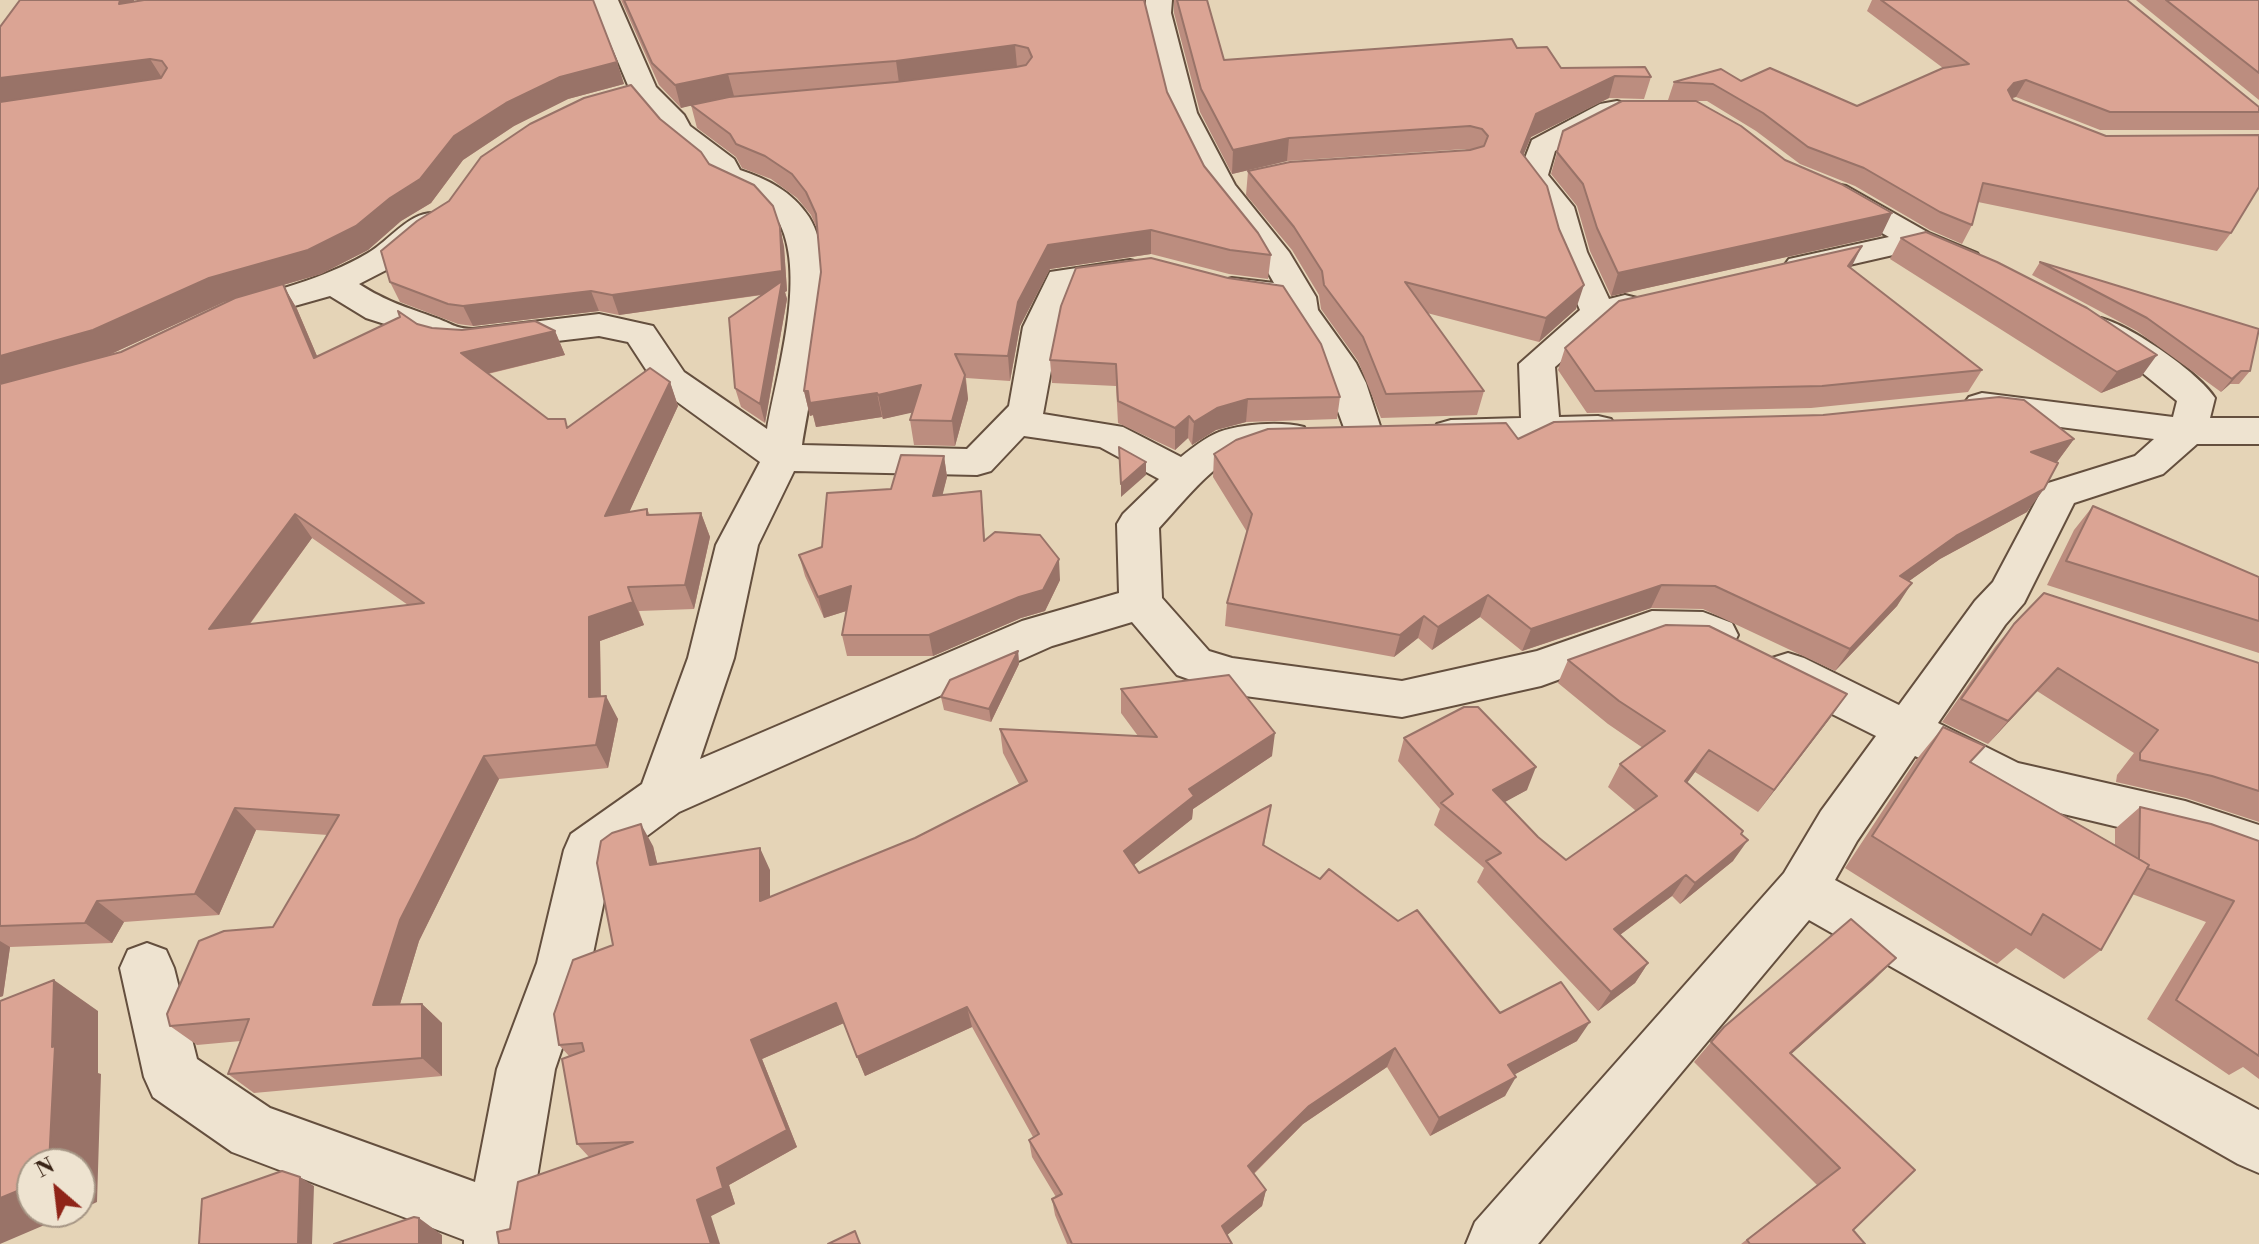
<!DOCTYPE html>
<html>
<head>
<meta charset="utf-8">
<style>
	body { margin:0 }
	#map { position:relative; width:2259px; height:1244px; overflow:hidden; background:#e5d4b7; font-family:"Libre Bodoni",serif }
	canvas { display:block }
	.north { position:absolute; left:16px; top:1148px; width:80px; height:80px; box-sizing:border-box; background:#eee3d0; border:2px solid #a69685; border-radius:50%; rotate:332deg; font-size:22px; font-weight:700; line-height:32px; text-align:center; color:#392315 }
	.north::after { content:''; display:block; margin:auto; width:28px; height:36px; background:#8f2418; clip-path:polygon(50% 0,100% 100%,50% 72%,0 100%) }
</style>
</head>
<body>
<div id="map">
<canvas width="2259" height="1244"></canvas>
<div class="north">N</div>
</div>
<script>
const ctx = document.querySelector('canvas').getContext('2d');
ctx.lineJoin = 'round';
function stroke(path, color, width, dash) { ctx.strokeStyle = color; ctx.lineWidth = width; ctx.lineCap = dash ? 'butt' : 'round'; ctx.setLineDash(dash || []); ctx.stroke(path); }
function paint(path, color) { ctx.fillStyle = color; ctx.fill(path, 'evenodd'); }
const minor = new Path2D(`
	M 592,0 L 618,0 L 656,87 L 684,115 L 690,126 L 734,159 L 740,170 C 767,179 792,191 809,217 C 841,267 811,387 802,445 L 967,449 L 1009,406 L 1023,327 L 1050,272 L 1130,260 L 1142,263 L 1147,270 L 1142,277 L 1075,287 L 1059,327 L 1043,414 L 1123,427 L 1181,457 C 1192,448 1206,437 1219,432 C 1242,424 1280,421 1304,427 L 1309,436 L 1304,445 C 1283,450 1262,448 1242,454 C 1214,461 1179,507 1159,528 L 1162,598 L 1209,651 L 1232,658 L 1402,681 L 1537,651 L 1652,611 L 1703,612 L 1732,623 L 1738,635 L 1732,647 L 1716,652 L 1698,646 L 1654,645 L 1541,686 L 1402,717 L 1230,694 L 1177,675 L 1132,622 L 1052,646 L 679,812 L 612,862 L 591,963 L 555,1069 L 526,1244 L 464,1244 L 464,1240 L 232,1152 L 153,1097 L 144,1077 L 120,968 L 128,950 L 147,943 L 166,950 L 174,968 L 197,1059 L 270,1108 L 475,1182 L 497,1069 L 537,963 L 564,850 L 571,834 L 642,784 L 688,658 L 716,545 L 760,462 L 658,388 L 628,342 L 599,336 L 473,351 L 444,349 L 431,346 L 416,334 L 366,318 L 330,296 L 234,323 L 222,320 L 217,313 L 222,306 C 272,291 322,280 368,253 C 392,239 412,207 441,214 L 446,221 L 441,228 L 394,266 L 359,284 C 387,302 406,307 436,318 C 453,324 453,328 473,329 L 599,314 L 653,326 L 684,372 L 767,429 C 777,372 806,278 780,224 C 769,200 738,190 715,181 L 709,169 L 667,136 L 660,124 L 630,90 ZM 1024,436 L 1100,447 L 1159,479 L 1123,514 L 1117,524 L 1119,593 L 1022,621 L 700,759 L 734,658 L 758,545 L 794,471 L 977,475 L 991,471 Z
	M 1146,0 L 1172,0 L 1171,13 L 1197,113 L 1235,185 L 1289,252 L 1316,297 L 1318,310 L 1356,363 L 1366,383 L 1383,435 L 1378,444 L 1364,448 L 1350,444 L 1321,365 L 1293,325 L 1283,305 L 1220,295 L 1215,288 L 1220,281 L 1232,278 L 1274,283 L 1258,255 L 1206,188 L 1169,113 L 1145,13 Z
	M 1617,101 L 1627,104 L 1631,110 L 1627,116 L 1615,119 L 1555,151 L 1548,175 L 1574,207 L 1587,252 L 1609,299 L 1625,295 L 1637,298 L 1642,305 L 1637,312 L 1610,319 L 1555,367 L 1559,417 L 1598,416 L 1611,419 L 1617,428 L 1611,437 L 1598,440 L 1451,446 L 1437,442 L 1432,433 L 1437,424 L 1451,420 L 1521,418 L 1519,364 L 1580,310 L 1555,252 L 1543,208 L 1518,176 L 1532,140 L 1600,104 Z
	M 1835,184 L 1846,186 L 1929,233 L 1977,253 L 1982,260 L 1977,267 L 1965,270 L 1953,267 L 1915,250 L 1801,276 L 1789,273 L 1784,266 L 1789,259 L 1889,237 L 1824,200 L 1820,193 L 1824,186 Z
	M 2101,318 C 2131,326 2198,372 2215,398 L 2210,418 L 2259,418 L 2259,444 L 2197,444 L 2163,474 L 2074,503 L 2024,603 L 2005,625 L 1938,723 L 2018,763 L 2185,801 L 2259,825 L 2259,869 L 2185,843 L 2009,801 L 1915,756 L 1857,841 L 1835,880 L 2259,1110 L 2259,1173 L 2238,1164 L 1809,920 L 1538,1244 L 1466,1244 L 1475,1222 L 1784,873 L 1821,811 L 1876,736 L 1772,684 L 1765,671 L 1772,658 L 1788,653 L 1804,658 L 1899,705 L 1975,601 L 1993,582 L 2045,484 L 2135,456 L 2154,439 L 1982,417 L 1969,413 L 1963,405 L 1969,397 L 1982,393 L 2173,417 L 2177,401 L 2140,371 L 2089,336 L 2083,329 L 2089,322 Z`);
const wall = new Path2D(`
	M 134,0 L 134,2 L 617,62 L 624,84 L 568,99 L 514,126 L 463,160 L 431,203 L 401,221 L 368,250 L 321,274 L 283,285 L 297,309 L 317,356 L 417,324 L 432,328 L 462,330 L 555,331 L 565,355 L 488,374 L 548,419 L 568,427 L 670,382 L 678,406 L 629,512 L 647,509 L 650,515 L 701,513 L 710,537 L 694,609 L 639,611 L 644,625 L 600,641 L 601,696 L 618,719 L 608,768 L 499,779 L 419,941 L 400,1004 L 422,1004 L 442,1023 L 442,1076 L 254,1093 L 228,1074 L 241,1041 L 197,1045 L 170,1026 L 273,927 L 328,835 L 256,830 L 219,915 L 124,922 L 112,943 L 10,947 L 3,996 L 0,997 L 0,27 ZM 228,301 L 121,352 L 111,354 L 224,302 ZM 312,538 L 408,605 L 250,624 Z
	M 621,0 L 1144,0 L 1167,92 L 1204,166 L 1271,255 L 1268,279 L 1229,274 L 1151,254 L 1050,269 L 1020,326 L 1010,381 L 966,378 L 968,399 L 955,446 L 914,445 L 910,420 L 912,412 L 883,419 L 882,417 L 816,427 L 813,415 L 810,416 L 804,391 L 821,272 L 817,229 L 811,215 L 797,198 L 771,179 L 742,168 L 736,157 L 697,128 L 691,105 L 681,108 L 659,85 ZM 820,89 L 720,99 L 734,96 Z
	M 1174,0 L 1207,0 L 1224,60 L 1517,48 L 1561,68 L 1651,77 L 1644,99 L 1609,98 L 1531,137 L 1523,155 L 1576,309 L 1539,342 L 1427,313 L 1484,391 L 1477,415 L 1381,418 L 1358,361 L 1321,309 L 1319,295 L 1292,250 L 1246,195 L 1248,171 L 1468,150 L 1465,149 L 1287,161 L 1232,174 L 1200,112 L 1174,13 Z
	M 1872,0 L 2127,0 L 2259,107 L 2259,130 L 2100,130 L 2016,97 L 2012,98 L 2013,100 L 2231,233 L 2217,251 L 1978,202 L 1972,225 L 1962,244 L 1930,230 L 1855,186 L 1800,164 L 1756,131 L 1707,101 L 1697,101 L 1881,236 L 1611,296 L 1590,251 L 1577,206 L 1551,174 L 1563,131 L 1685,101 L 1668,100 L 1674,82 L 1741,81 L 1857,106 L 1943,68 L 1867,11 Z
	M 2136,0 L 2259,0 L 2259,100 Z
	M 660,119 L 780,227 L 784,247 L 787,291 L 785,292 L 787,299 L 765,423 L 741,407 L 735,388 L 762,295 L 619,315 L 599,311 L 473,326 L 458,324 L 400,302 L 390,282 Z
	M 1901,238 L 2141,377 L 2101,393 L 1890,259 Z
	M 2040,262 L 2250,371 L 2239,384 L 2230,384 L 2221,392 L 2137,331 L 2032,275 Z
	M 1851,268 L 1982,370 L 1968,392 L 1811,408 L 1587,413 L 1558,370 L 1565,348 Z
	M 1061,306 L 1340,397 L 1337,419 L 1246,422 L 1216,430 L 1192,445 L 1188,438 L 1175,450 L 1118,423 L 1116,386 L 1052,383 L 1050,360 Z
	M 1518,439 L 2074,439 L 2057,462 L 2027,512 L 1940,559 L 1909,581 L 1897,606 L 1835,671 L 1703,609 L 1651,608 L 1522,651 L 1480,617 L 1432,650 L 1418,638 L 1394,657 L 1225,626 L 1227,603 L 1247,532 L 1213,477 L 1214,454 Z
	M 944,456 L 947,477 L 942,495 L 983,513 L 985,540 L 1060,580 L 1045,611 L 1021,618 L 933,656 L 847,656 L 842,635 L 846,611 L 824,618 L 805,576 L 799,555 L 822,547 L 891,489 Z
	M 2093,506 L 2259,577 L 2259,653 L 2047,585 L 2074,530 Z
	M 2014,624 L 2259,663 L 2259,822 L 2186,798 L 2116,782 L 2117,775 L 2134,753 L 2037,691 L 1988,744 L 1942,722 L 1995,647 Z
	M 1018,651 L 1019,664 L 991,722 L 944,710 L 941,697 Z
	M 1568,660 L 1831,717 L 1758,812 L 1695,772 L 1687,783 L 1741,834 L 1733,861 L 1680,904 L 1672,896 L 1620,935 L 1648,963 L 1635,983 L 1598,1011 L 1477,882 L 1484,868 L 1434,825 L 1440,809 L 1398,761 L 1404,738 L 1527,790 L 1504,802 L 1538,837 L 1566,860 L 1636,811 L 1608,787 L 1620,764 L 1643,748 L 1608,724 L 1558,683 Z
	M 1121,689 L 1272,756 L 1193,809 L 1192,819 L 1134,865 L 1139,873 L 1267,828 L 1264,846 L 1500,1013 L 1577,1041 L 1515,1074 L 1505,1096 L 1430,1136 L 1387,1067 L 1303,1124 L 1254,1174 L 1266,1190 L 1262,1206 L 1227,1235 L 1232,1244 L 1067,1244 L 1055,1215 L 1052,1199 L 1056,1197 L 1032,1157 L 1029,1140 L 1033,1137 L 972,1027 L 865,1076 L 844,1023 L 762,1059 L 797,1147 L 729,1185 L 735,1204 L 711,1216 L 510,1229 L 589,1157 L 577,1144 L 569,1056 L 559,1045 L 613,945 L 653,846 L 657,864 L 770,870 L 770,897 L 915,838 L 1019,784 L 1003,753 L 1000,729 L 1138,736 L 1121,713 Z
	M 1943,727 L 1971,762 L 2115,845 L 2115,829 L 2140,807 L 2259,841 L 2259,1079 L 2243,1067 L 2229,1075 L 2147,1019 L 2206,922 L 2132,894 L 2101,950 L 2064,979 L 2016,948 L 1997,964 L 1845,868 L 1916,760 Z
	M 1874,980 L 1791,1054 L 1915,1170 L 1853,1230 L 1865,1244 L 1741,1244 L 1817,1185 L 1694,1062 L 1724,1027 Z`);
const shadedWall = new Path2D(`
	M 120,0 L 134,0 L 132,26 L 119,4 Z
	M 1015,45 L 1017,67 L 899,83 L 896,61 Z
	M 150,59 L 164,81 L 0,103 L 0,78 Z
	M 617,62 L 624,84 L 568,99 L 514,126 L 463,160 L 431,203 L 401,221 L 368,250 L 321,274 L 283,285 L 297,309 L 328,382 L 314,358 L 283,285 L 224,302 L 111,354 L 0,386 L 0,356 L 209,278 L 454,136 L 506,103 L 560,77 Z
	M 728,74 L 734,96 L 681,108 L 675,85 Z
	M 1615,76 L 1609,98 L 1531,137 L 1515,175 L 1521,152 L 1536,114 Z
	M 2026,80 L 2016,97 L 2004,100 L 2008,90 L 2014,83 Z
	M 1289,138 L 1287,161 L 1232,174 L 1233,150 Z
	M 1892,213 L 1881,236 L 1611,296 L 1618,273 Z
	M 780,227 L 784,247 L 787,291 L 785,292 L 787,299 L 765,423 L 760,404 L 780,292 L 619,315 L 612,295 Z
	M 1151,230 L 1151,254 L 1050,269 L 1020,326 L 1010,381 L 1008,356 L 1018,302 L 1048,245 Z
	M 1862,246 L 1851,268 L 1848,266 Z
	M 1584,285 L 1576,309 L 1539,342 L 1546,318 Z
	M 591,291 L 599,311 L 473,326 L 463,306 Z
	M 555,331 L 565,355 L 473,377 L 461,353 Z
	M 2157,355 L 2141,377 L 2101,393 L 2117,372 Z
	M 2241,371 L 2230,384 L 2221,392 L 2232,379 Z
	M 965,375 L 968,399 L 955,446 L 952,421 Z
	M 670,382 L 678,406 L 616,541 L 605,516 Z
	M 921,385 L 924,410 L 883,419 L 878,395 Z
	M 804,391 L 877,393 L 882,417 L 816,427 L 813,415 L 810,416 Z
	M 1248,399 L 1246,422 L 1216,430 L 1192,445 L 1194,422 L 1217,408 Z
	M 1189,416 L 1188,438 L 1175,450 L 1175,428 Z
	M 2074,439 L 2057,462 L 2031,452 Z
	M 944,456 L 947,477 L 937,517 L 933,496 Z
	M 1146,462 L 1146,475 L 1121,497 L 1121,484 Z
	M 2044,489 L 2027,512 L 1940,559 L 1884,599 L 1900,576 L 1956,536 Z
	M 701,513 L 710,537 L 694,609 L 685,585 Z
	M 295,514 L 312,538 L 229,652 L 209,629 Z
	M 1059,559 L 1060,580 L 1045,611 L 1021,618 L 933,656 L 929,635 Z
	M 1912,583 L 1897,606 L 1835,671 L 1850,649 Z
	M 1662,585 L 1651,608 L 1522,651 L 1531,629 Z
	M 851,586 L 856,608 L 824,618 L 818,597 Z
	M 628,587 L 644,625 L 600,641 L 601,720 L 606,696 L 618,719 L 608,768 L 596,745 L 589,697 L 589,617 Z
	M 1488,595 L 1480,617 L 1432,650 L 1438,627 Z
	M 1424,616 L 1418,638 L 1394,657 L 1400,635 Z
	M 1018,651 L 1019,664 L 991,722 L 989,709 Z
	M 2058,668 L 2037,691 L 1988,744 L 2008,721 Z
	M 1847,694 L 1831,717 L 1758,812 L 1774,790 Z
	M 1275,733 L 1272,756 L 1193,809 L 1192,819 L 1124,873 L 1124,851 L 1189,789 Z
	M 1709,750 L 1695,772 L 1672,803 L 1685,781 Z
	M 484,756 L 499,779 L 419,941 L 394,1024 L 373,1005 L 400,920 Z
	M 1536,767 L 1527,790 L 1485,813 L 1493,790 Z
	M 235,808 L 256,830 L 219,915 L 195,894 Z
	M 641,824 L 653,846 L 663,887 L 650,865 Z
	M 1748,840 L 1733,861 L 1680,904 L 1695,883 Z
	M 760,848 L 770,870 L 770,923 L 760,901 Z
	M 1686,875 L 1672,896 L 1601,949 L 1614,929 Z
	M 97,901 L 124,922 L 112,943 L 85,923 Z
	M 0,941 L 10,947 L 3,996 L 0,997 Z
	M 1896,958 L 1874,980 L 1770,1073 L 1790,1053 Z
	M 1648,963 L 1635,983 L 1598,1011 L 1611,992 Z
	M 54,980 L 98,1011 L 98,1073 L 101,1074 L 97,1202 L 80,1210 L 80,1164 L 49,1164 Z
	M 836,1003 L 844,1023 L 762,1059 L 797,1147 L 729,1185 L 735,1204 L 711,1216 L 720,1244 L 711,1244 L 697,1200 L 717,1168 L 751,1040 Z
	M 422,1004 L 442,1023 L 442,1076 L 422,1058 Z
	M 967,1007 L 972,1027 L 865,1076 L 857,1057 Z
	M 1590,1022 L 1577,1041 L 1497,1084 L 1508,1065 Z
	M 1395,1048 L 1387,1067 L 1303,1124 L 1244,1183 L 1248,1166 L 1309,1106 Z
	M 1516,1077 L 1505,1096 L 1430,1136 L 1439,1118 Z
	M 300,1177 L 314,1186 L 312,1244 L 298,1244 Z
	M 32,1185 L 32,1212 L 75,1212 L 0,1244 L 0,1198 Z
	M 1266,1190 L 1262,1206 L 1220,1241 L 1222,1226 Z
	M 419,1218 L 442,1235 L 442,1244 L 419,1244 Z`);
const building = new Path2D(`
	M 20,0 L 120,0 L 119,4 L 144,0 L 593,0 L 617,62 L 560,77 L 506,103 L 454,136 L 420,179 L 390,198 L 356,226 L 308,250 L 209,278 L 93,330 L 0,356 L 0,102 L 161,78 L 167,68 L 162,61 L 150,59 L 0,78 L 0,27 Z
	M 624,0 L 1144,0 L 1167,92 L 1204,166 L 1258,233 L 1271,255 L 1230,250 L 1151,230 L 1048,245 L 1018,302 L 1008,356 L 955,354 L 965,375 L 952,421 L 910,420 L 921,385 L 878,395 L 877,393 L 810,403 L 808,391 L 804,391 L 821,272 L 816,214 L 806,192 L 792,174 L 765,156 L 736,144 L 730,134 L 691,105 L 729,97 L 896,82 L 1016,67 L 1026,65 L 1032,57 L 1028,48 L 1015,45 L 896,61 L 728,74 L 675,85 L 652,63 Z
	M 1177,0 L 1207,0 L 1224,60 L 1512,39 L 1517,48 L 1547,47 L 1561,68 L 1645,67 L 1651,77 L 1615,76 L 1536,114 L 1521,152 L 1547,186 L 1559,229 L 1584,285 L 1546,318 L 1405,282 L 1484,391 L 1386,394 L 1363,337 L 1324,285 L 1322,271 L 1294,227 L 1248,171 L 1290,162 L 1470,150 L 1484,146 L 1488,136 L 1482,129 L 1470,126 L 1289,138 L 1233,150 L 1201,89 Z
	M 1881,0 L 2127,0 L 2259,107 L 2259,112 L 2110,112 L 2026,80 L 2014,83 L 2008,90 L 2013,100 L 2106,136 L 2259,135 L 2259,187 L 2231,233 L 1983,183 L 1972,225 L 1940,212 L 1864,168 L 1808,147 L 1763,113 L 1713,84 L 1674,82 L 1721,69 L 1741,81 L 1770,68 L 1857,106 L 1943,68 L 1969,64 Z
	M 2166,0 L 2259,0 L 2259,73 Z
	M 631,85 L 660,119 L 701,152 L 709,164 L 754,185 L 773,206 L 780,227 L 782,271 L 612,295 L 591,291 L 463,306 L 448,304 L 390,282 L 381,251 L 417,221 L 449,201 L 481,157 L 530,124 L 584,98 Z
	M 1622,101 L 1696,101 L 1741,126 L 1785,160 L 1841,184 L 1892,213 L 1618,273 L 1597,228 L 1583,184 L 1557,152 L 1563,131 Z
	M 1926,232 L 1997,262 L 2087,308 L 2157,355 L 2117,372 L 1901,238 Z
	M 1862,246 L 1848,266 L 1982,370 L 1822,386 L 1595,391 L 1565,348 L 1619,301 Z
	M 1151,258 L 1228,278 L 1283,286 L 1321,344 L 1340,397 L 1248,399 L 1217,408 L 1194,422 L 1189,416 L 1175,428 L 1118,401 L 1116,364 L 1050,360 L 1061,306 L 1076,268 Z
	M 2040,262 L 2259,329 L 2250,371 L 2241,371 L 2232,379 L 2147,318 Z
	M 782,281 L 760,404 L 735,388 L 729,318 Z
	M 283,284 L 314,358 L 400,317 L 398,311 L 417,324 L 432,328 L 462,330 L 535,321 L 555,331 L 461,353 L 548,419 L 565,419 L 567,428 L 650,368 L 670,382 L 605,516 L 647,509 L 647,515 L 701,513 L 685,585 L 628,587 L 633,602 L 589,617 L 589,697 L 606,696 L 596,745 L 484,756 L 400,920 L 373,1005 L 422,1004 L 422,1058 L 228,1074 L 249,1019 L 170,1026 L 167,1014 L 199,941 L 224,931 L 273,927 L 339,815 L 235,808 L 195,894 L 97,901 L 85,923 L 0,926 L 0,384 L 121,352 L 235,298 ZM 295,514 L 424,603 L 209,629 Z
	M 1999,397 L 2024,400 L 2074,439 L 2031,452 L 2058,463 L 2044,489 L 1956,536 L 1900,576 L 1912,583 L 1850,649 L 1715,586 L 1662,585 L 1531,629 L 1488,595 L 1438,627 L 1424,616 L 1400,635 L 1227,603 L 1252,514 L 1214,454 L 1236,440 L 1268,429 L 1506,423 L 1518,439 L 1554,422 L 1823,415 Z
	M 1119,447 L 1146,462 L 1121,484 Z
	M 901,455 L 944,456 L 933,496 L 981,491 L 984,541 L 995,532 L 1040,535 L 1059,559 L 1043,590 L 1019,597 L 929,635 L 842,635 L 851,586 L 818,597 L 799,555 L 822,547 L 827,493 L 891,489 Z
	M 2093,506 L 2259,577 L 2259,621 L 2066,561 Z
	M 2044,593 L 2259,663 L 2259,791 L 2212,776 L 2140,760 L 2140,753 L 2158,730 L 2058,668 L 2008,721 L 1961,699 L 2014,624 Z
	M 1666,625 L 1709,626 L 1847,694 L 1774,790 L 1709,750 L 1685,781 L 1743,831 L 1741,834 L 1748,840 L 1695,883 L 1686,875 L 1614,929 L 1648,963 L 1611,992 L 1486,861 L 1501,853 L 1441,803 L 1453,794 L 1404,738 L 1464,707 L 1478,707 L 1536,767 L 1493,790 L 1538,837 L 1566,860 L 1657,796 L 1620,764 L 1665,731 L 1619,701 L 1568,660 Z
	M 1018,651 L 989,709 L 941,697 L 950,680 Z
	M 1229,675 L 1275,733 L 1189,789 L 1194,796 L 1124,851 L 1139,873 L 1271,805 L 1263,845 L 1320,879 L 1329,869 L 1398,921 L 1417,910 L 1500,1013 L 1561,982 L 1590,1022 L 1508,1065 L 1516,1077 L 1439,1118 L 1395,1048 L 1309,1106 L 1248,1166 L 1266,1190 L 1222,1226 L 1232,1244 L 1072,1244 L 1052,1199 L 1062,1194 L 1029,1140 L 1039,1134 L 967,1007 L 857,1057 L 836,1003 L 751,1040 L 787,1130 L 717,1168 L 723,1188 L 697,1200 L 711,1244 L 499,1244 L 497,1232 L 510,1229 L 518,1182 L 633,1142 L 577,1144 L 562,1059 L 584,1051 L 582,1043 L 559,1045 L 554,1014 L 573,960 L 613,945 L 597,863 L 601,841 L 612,833 L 641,824 L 650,865 L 760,848 L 760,901 L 915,838 L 1027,781 L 1000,729 L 1157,737 L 1121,689 Z
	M 1943,727 L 1985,746 L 1970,762 L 2149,865 L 2101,950 L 2043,914 L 2031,935 L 1872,836 Z
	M 2140,807 L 2211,824 L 2259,841 L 2259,1056 L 2176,1000 L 2234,901 L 2147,868 L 2149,865 L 2139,859 Z
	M 1851,919 L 1896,958 L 1790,1053 L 1915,1170 L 1853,1230 L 1865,1244 L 1750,1244 L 1747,1240 L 1840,1168 L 1711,1042 L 1724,1027 Z
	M 54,980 L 52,1047 L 55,1046 L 49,1164 L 32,1164 L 32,1185 L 0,1198 L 0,1001 Z
	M 282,1171 L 300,1177 L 298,1244 L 199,1244 L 202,1199 Z
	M 414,1217 L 419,1218 L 419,1244 L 334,1244 Z
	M 855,1231 L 860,1244 L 828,1244 Z`);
stroke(minor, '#644f3e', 4);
paint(minor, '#eee3d0');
paint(wall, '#bc8d7f');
paint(shadedWall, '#997368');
paint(building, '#dba494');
stroke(building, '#997368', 2);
</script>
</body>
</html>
